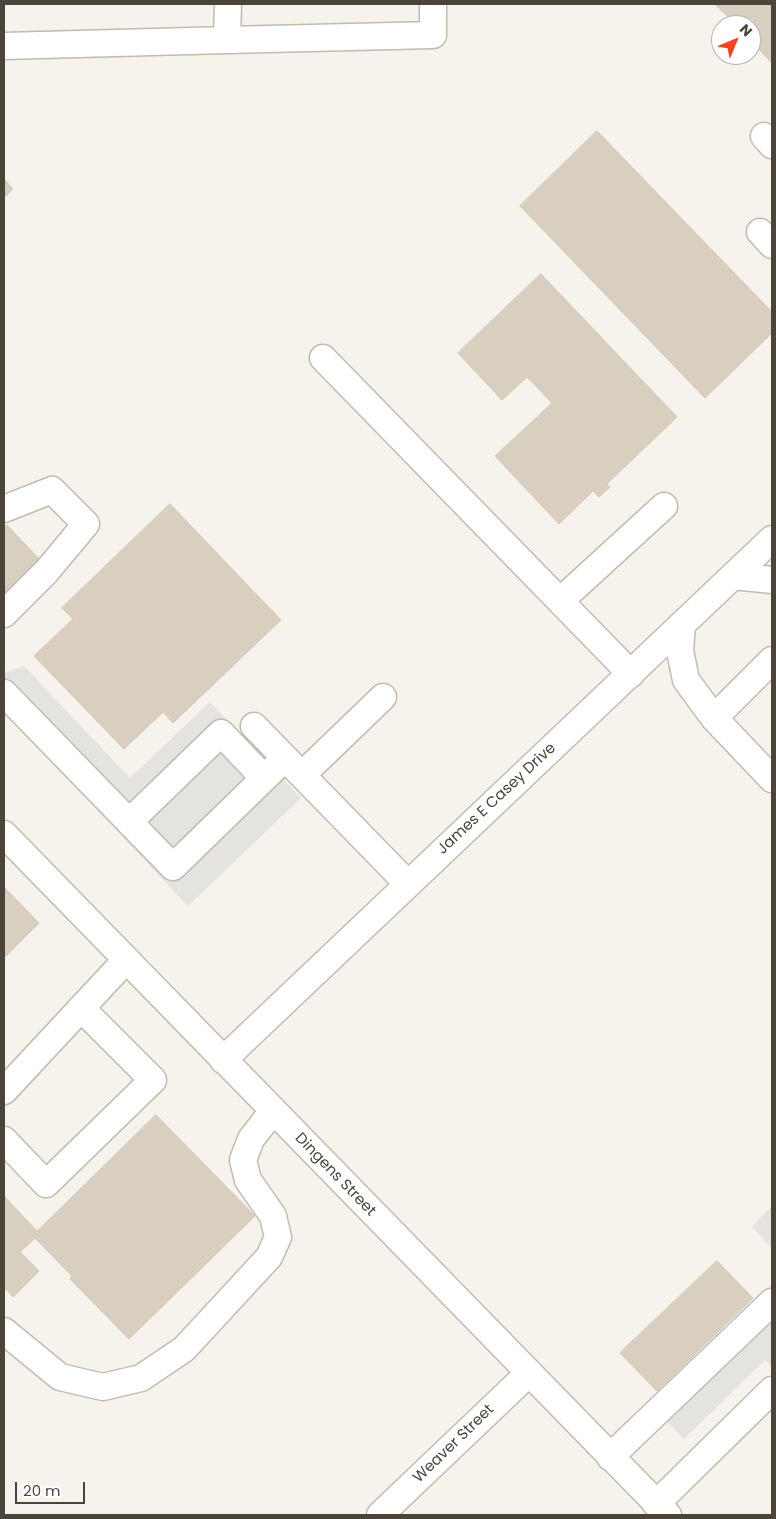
<!DOCTYPE html>
<html>
<head>
<meta charset="utf-8">
<style>
	body { margin:0 }
	#map { position:relative; width:776px; height:1519px; overflow:hidden; background:#f6f3ec; font-family:Poppins,sans-serif }
	canvas { display:block }
	.frame { position:absolute; inset:0; border:5px solid #4b4439; pointer-events:none }
	.north { position:absolute; left:711px; top:15px; width:50px; height:50px; box-sizing:border-box; background:#fff; border:1px solid #b7b4b0; border-radius:50%; rotate:45deg; font-size:14px; font-weight:700; line-height:20px; text-align:center; color:#4b4439 }
	.north::after { content:''; display:block; margin:auto; width:18px; height:22px; background:#fc3f1d; clip-path:polygon(50% 0,100% 100%,50% 72%,0 100%) }
	.scale { position:absolute; left:15px; top:1482px; width:70px; height:22px; box-sizing:border-box; border:2px solid #4b4439; border-top:0; padding-left:6px; font-size:15px; line-height:18px; white-space:nowrap; color:#4b4439; -webkit-text-stroke:4px #fff; paint-order:stroke }
</style>
</head>
<body>
<div id="map">
<canvas width="776" height="1519"></canvas>
<div class="frame"></div>
<div class="north">N</div>
<div class="scale">20 m</div>
</div>
<script>
const ctx = document.querySelector('canvas').getContext('2d');
ctx.lineJoin = 'round';
function paint(path, color) { ctx.fillStyle = color; ctx.fill(path, 'evenodd'); }
function stroke(path, color, width, dash) { ctx.strokeStyle = color; ctx.lineWidth = width; ctx.lineCap = dash ? 'butt' : 'round'; ctx.setLineDash(dash || []); ctx.stroke(path); }
function drawText(font, color, halo, rows, align = 'center') {
  ctx.font = font + ' Poppins,sans-serif'; ctx.lineWidth = 4.5; ctx.setLineDash([]); ctx.textBaseline = 'middle'; ctx.strokeStyle = halo; ctx.fillStyle = color; for (const [text, x, y, turn = 0] of rows) {
    ctx.save(); ctx.translate(x, y); ctx.rotate((+turn || 0) * Math.PI / 180); ctx.textAlign = isNaN(turn) ? turn : align; if (halo) ctx.strokeText(text, 0, 0); ctx.fillText(text, 0, 0); ctx.restore();
  }
}
const parking = new Path2D(`
	M 24,666 L 130,778 L 210,702 L 301,798 L 188,906 L 4,712 L 4,673 Z
	M 772,1206 L 772,1248 L 752,1227 Z
	M 772,1284 L 772,1367 L 765,1360 L 684,1439 L 650,1404 Z`);
const building = new Path2D(`
	M 715,4 L 772,4 L 772,63 L 751,41 L 751,25 L 730,25 L 733,22 Z
	M 597,131 L 772,312 L 772,333 L 705,398 L 520,206 Z
	M 4,179 L 13,189 L 4,198 Z
	M 541,274 L 677,417 L 607,484 L 610,487 L 599,497 L 593,491 L 559,524 L 495,456 L 552,403 L 527,377 L 502,400 L 458,353 Z
	M 170,504 L 281,620 L 173,723 L 163,712 L 124,749 L 34,656 L 73,619 L 62,608 Z
	M 7,525 L 40,560 L 4,595 L 4,528 Z
	M 4,887 L 39,923 L 4,958 Z
	M 156,1115 L 255,1216 L 129,1339 L 70,1279 L 72,1276 L 35,1238 L 20,1252 L 39,1271 L 13,1297 L 4,1287 L 4,1196 L 37,1231 Z
	M 717,1261 L 753,1298 L 657,1391 L 620,1353 Z`);
const minor = new Path2D(`
	M 228,4 L 227,40 L 433,35 L 433,4
	M 4,46 L 227,40
	M 764,136 L 772,145
	M 760,232 L 772,245
	M 323,358 L 560,601
	M 4,509 L 52,490 L 86,524 L 46,572 L 4,614
	M 733,576 L 772,580
	M 682,625 L 680,651 L 686,680 L 714,718
	M 772,660 L 714,718 L 772,779
	M 631,674 L 560,601 L 664,506
	M 4,693 L 173,867 L 285,758
	M 254,726 L 408,884
	M 302,775 L 383,697
	M 129,822 L 221,733 L 264,778
	M 4,834 L 668,1515
	M 223,1060 L 772,539
	M 4,1091 L 126,960
	M 4,1140 L 46,1184 L 153,1080 L 81,1008
	M 4,1331 L 60,1377 L 103,1387 L 141,1378 L 184,1349 L 269,1257 L 278,1237 L 273,1216 L 248,1180 L 243,1160 L 251,1139 L 273,1111
	M 610,1457 L 772,1302
	M 656,1504 L 772,1390
	M 380,1515 L 529,1373`);
const streetNames = [
	["James E Casey Drive",497,799,-43],
	["Dingens Street",335,1175,46],
	["Weaver Street",454,1444,-44]
];
paint(parking, '#e5e3e0');
paint(building, '#d8cfc1');
stroke(building, '#d3c7b4', 1);
stroke(minor, '#c2bbae', 29);
stroke(minor, '#fff', 26);
drawText('15px', '#4b4439', '#fff', streetNames);
</script>
</body>
</html>
